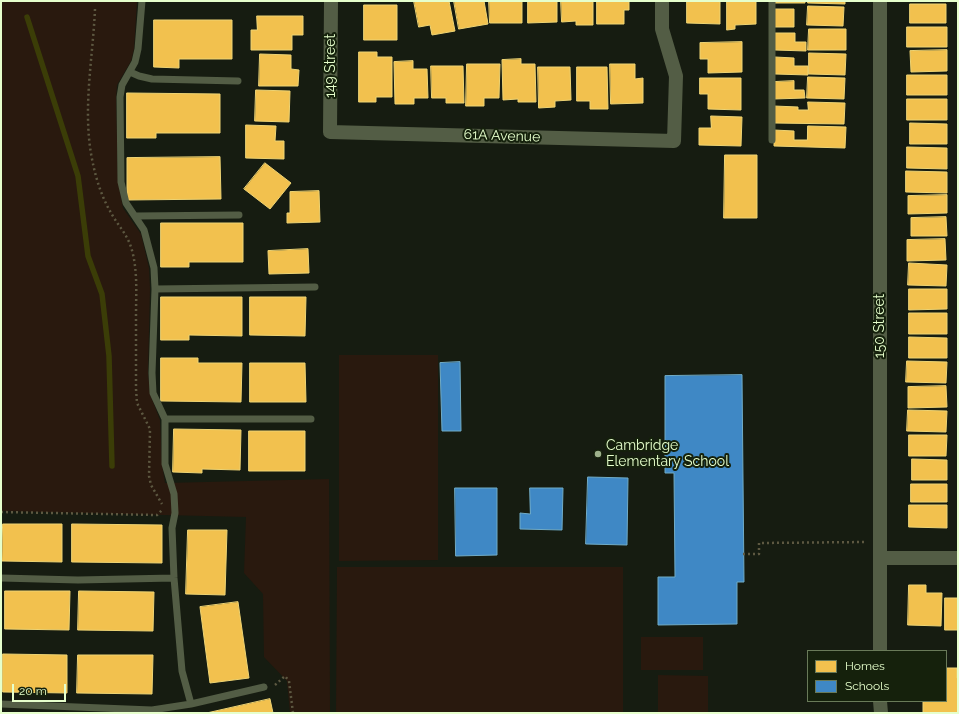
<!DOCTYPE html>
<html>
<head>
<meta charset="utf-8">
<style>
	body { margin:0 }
	#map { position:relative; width:959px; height:714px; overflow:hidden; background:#161c11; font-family:Raleway,sans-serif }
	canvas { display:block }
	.frame { position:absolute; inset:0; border:2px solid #e6ffcc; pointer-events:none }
	.legend { position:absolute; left:807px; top:650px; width:140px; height:52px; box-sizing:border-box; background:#15210c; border:1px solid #697a59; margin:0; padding:5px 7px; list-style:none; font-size:12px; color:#e6ffcc }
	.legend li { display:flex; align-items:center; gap:8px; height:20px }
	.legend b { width:20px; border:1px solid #697a59 }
	.scale { position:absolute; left:12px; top:684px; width:54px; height:18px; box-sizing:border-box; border:2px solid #e6ffcc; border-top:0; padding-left:5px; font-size:12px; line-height:14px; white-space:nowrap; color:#e6ffcc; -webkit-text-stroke:3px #15210c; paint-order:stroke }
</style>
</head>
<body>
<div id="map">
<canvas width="959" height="714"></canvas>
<div class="frame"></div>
<ul class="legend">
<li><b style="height:11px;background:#f2c14e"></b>Homes</li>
<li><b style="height:11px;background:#3f88c5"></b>Schools</li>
</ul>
<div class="scale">20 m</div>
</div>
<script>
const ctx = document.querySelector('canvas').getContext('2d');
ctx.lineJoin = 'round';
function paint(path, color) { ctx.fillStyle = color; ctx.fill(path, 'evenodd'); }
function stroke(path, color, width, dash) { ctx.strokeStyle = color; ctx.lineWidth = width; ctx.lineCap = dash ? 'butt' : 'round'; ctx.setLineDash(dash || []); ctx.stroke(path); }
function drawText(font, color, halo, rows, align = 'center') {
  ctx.font = font + ' Raleway,sans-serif'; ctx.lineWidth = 4; ctx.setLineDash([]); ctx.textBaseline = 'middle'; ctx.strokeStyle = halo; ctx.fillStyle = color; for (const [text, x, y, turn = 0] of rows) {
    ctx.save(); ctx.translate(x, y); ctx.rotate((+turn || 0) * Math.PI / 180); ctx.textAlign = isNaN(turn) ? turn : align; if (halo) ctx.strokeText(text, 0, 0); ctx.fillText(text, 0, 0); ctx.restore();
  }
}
const green = new Path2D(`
	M 1,1 L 137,1 L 134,49 L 131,61 L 117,85 L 116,98 L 118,182 L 123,208 L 141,234 L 149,268 L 150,289 L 148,372 L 150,394 L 160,420 L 162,464 L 165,483 L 329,479 L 330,713 L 290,713 L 287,681 L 264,657 L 263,594 L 244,573 L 246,517 L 1,511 Z
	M 339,355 L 438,355 L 438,560 L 339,561 Z
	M 337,567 L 623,567 L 623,713 L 336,713 Z
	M 641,637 L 703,637 L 703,670 L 641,670 Z
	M 658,675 L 708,676 L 708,713 L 658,713 Z`);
const homes = new Path2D(`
	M 414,1 L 449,1 L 455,31 L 432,35 L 430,25 L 419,27 Z
	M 454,1 L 484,1 L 488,24 L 459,29 Z
	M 489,1 L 522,1 L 522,23 L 490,23 Z
	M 528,1 L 557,1 L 557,22 L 528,23 Z
	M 561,1 L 593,1 L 593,25 L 576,25 L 576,21 L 562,22 Z
	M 597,1 L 629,1 L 629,10 L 624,10 L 624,24 L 597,24 Z
	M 687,1 L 720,1 L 720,24 L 687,23 Z
	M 727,1 L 756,1 L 756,24 L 735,25 L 735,29 L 727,30 Z
	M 774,1 L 805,1 L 805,3 L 774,3 Z
	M 808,1 L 845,1 L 845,4 L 808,3 Z
	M 910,4 L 946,4 L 946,23 L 910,23 Z
	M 364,5 L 397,5 L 397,40 L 364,40 Z
	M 808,6 L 844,7 L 843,26 L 807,25 Z
	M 774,9 L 794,9 L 794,27 L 774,27 Z
	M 257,16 L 303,16 L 303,35 L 292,35 L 292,50 L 251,50 L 251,30 L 257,30 Z
	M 154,20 L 232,20 L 232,59 L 179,59 L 179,68 L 154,67 Z
	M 907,27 L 947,27 L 947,47 L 907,47 Z
	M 809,29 L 846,29 L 846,50 L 808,50 Z
	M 775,33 L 795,33 L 795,42 L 806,42 L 806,51 L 775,50 Z
	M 742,42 L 742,72 L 708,73 L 708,59 L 700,59 L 700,43 Z
	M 947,50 L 947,71 L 911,72 L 910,51 Z
	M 359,52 L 377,52 L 377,57 L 392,57 L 392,97 L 376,97 L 376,102 L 359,102 Z
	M 809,53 L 846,54 L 845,75 L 809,74 Z
	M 260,54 L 291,55 L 291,69 L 299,70 L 298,86 L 259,86 Z
	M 775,57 L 794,58 L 794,66 L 808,66 L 808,75 L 775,74 Z
	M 521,59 L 521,64 L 535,64 L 536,102 L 518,102 L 518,99 L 503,100 L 502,60 Z
	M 413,61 L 413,69 L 427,69 L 428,98 L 414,98 L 414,104 L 395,104 L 394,62 Z
	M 467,64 L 500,64 L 499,98 L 484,98 L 484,106 L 466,106 Z
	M 610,64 L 635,64 L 635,79 L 643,78 L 643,103 L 611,104 Z
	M 431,66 L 463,66 L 464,103 L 446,103 L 446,98 L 432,98 Z
	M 538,67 L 570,67 L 571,100 L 555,101 L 555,107 L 539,108 Z
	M 577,67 L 607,67 L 608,109 L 590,109 L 590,101 L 577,101 Z
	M 907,75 L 947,75 L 947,95 L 907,95 Z
	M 808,77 L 845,78 L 844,99 L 807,98 Z
	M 700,78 L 741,78 L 741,110 L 708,109 L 708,94 L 700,94 Z
	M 794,81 L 794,90 L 804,90 L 805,98 L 774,99 L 774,82 Z
	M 256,90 L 290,91 L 289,122 L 255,121 Z
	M 127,93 L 220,94 L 220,133 L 156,133 L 156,138 L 127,138 Z
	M 907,99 L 947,99 L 947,120 L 907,120 Z
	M 808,102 L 845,103 L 844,124 L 774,123 L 774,106 L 798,107 L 798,110 L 808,110 Z
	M 711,116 L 742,117 L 741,146 L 699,145 L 699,128 L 711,128 Z
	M 910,123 L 947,124 L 947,144 L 910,144 Z
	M 246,125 L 276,126 L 275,141 L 284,141 L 284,159 L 246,158 Z
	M 808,126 L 846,127 L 845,148 L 774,146 L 774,130 L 794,131 L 794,140 L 807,140 Z
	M 907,147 L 947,148 L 947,169 L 907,168 Z
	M 725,155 L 757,155 L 757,218 L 724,218 Z
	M 220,157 L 221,199 L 127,200 L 127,158 Z
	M 265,163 L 291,183 L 270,209 L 244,189 Z
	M 906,171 L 947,172 L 947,193 L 906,192 Z
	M 319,191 L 320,222 L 287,223 L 287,213 L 290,213 L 290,192 Z
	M 947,195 L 947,213 L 908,214 L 908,196 Z
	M 946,217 L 947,236 L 911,236 L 911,218 Z
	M 161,223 L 243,223 L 243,262 L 189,262 L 189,267 L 161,267 Z
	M 945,239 L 946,260 L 907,261 L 907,240 Z
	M 308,249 L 309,273 L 269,274 L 268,251 Z
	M 909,263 L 947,265 L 946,286 L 908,285 Z
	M 909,289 L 947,289 L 947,309 L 909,310 Z
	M 161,297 L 242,297 L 242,336 L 189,335 L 189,340 L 161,340 Z
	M 250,297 L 306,297 L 305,336 L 250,335 Z
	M 909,313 L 947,313 L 947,334 L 909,334 Z
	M 909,337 L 947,338 L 947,358 L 909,358 Z
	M 161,358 L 198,358 L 198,363 L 242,363 L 241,402 L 161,401 Z
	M 907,361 L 947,362 L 946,383 L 906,382 Z
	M 250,363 L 305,363 L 306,402 L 250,402 Z
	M 946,386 L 947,407 L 908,408 L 908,387 Z
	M 908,410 L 947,411 L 946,432 L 907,431 Z
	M 174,429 L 241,430 L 240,470 L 202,469 L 202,473 L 173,472 Z
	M 249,431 L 305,431 L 305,471 L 249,471 Z
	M 909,435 L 947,435 L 946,456 L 909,456 Z
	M 912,459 L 947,460 L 947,480 L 912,480 Z
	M 911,484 L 947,484 L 947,502 L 911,502 Z
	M 909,505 L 947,505 L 947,528 L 909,527 Z
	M 3,524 L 62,524 L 62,562 L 2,561 Z
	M 72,524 L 162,525 L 162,563 L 72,562 Z
	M 188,530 L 227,530 L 225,595 L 186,594 Z
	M 909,585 L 926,585 L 926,593 L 942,593 L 941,626 L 908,625 Z
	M 5,591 L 70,591 L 69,630 L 5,629 Z
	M 79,591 L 154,592 L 153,631 L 78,630 Z
	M 945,598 L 958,598 L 958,630 L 945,630 Z
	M 238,602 L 249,678 L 210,683 L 200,607 Z
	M 3,654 L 67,655 L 67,693 L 3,692 Z
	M 78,655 L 153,655 L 152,694 L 77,693 Z
	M 946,668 L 957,668 L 957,678 L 958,678 L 958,713 L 923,713 L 923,701 L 946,701 Z
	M 270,699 L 273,713 L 207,713 Z`);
const schools = new Path2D(`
	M 460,362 L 461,431 L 442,431 L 440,363 Z
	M 742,375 L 744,582 L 737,582 L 737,624 L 658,625 L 658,577 L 675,577 L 674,473 L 665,473 L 665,376 Z
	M 588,477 L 628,478 L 627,545 L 586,544 Z
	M 455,488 L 497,488 L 497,555 L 456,556 Z
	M 530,488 L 563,488 L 562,530 L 520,529 L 520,513 L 530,514 Z`);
const stream = new Path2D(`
	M 27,17 L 78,176 L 88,256 L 102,294 L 109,356 L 112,466`);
const path = new Path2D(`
	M 95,9 C 93,55 84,101 90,147 C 93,168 99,192 110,211 C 116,223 127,234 131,247 C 138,269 136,293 136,316 C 136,340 136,365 136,389 L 137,403 L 150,429 L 149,476 L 151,485 L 162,504
	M 1,512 L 157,515 L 162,510
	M 743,554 L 759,554 L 759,543 L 866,542
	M 275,685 L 285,676 L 289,681 L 293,713`);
const lane = new Path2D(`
	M 142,1 L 138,49 L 135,62 L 122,85 L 120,97 L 121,182 L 126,203 L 144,230 L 154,268 L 155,289 L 152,373 L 153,393 L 165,419 L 165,464 L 174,494 L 175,513 L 172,528 L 174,578 L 182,671 L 191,704
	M 130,72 L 139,76 L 152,79 L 238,81
	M 772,140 L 772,1
	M 136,216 L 239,215
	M 155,289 L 315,287
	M 165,419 L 311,419
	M 1,578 L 78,580 L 174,578
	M 1,704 L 152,710 L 191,704 L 264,687`);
const street = new Path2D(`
	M 331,1 L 330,132 L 674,141 L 676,76 L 662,29 L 662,1
	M 880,1 L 880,651
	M 880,558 L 958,558
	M 880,701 L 881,713`);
const markers = [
	[598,454,4,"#9db08b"]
];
const streetNames = [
	["149 Street",331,66,-90],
	["61A Avenue",502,136,2],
	["150 Street",880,326,-90]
];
const poiNames = [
	["Cambridge",606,446],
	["Elementary School",606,462]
];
paint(green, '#29190e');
paint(homes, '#f2c14e');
stroke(homes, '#eed474', 1);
paint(schools, '#3f88c5');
stroke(schools, '#71acc7', 1);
stroke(stream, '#3b3d07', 5.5);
stroke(path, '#5d5841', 2.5, [2, 3]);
stroke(lane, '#535d45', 7);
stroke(street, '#535d45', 14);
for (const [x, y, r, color] of markers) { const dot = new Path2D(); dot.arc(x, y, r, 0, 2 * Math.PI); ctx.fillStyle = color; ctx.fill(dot); stroke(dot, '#15210c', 1.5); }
drawText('14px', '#e6ffcc', '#15210c', streetNames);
drawText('14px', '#e6ffcc', '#15210c', poiNames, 'left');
</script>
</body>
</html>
